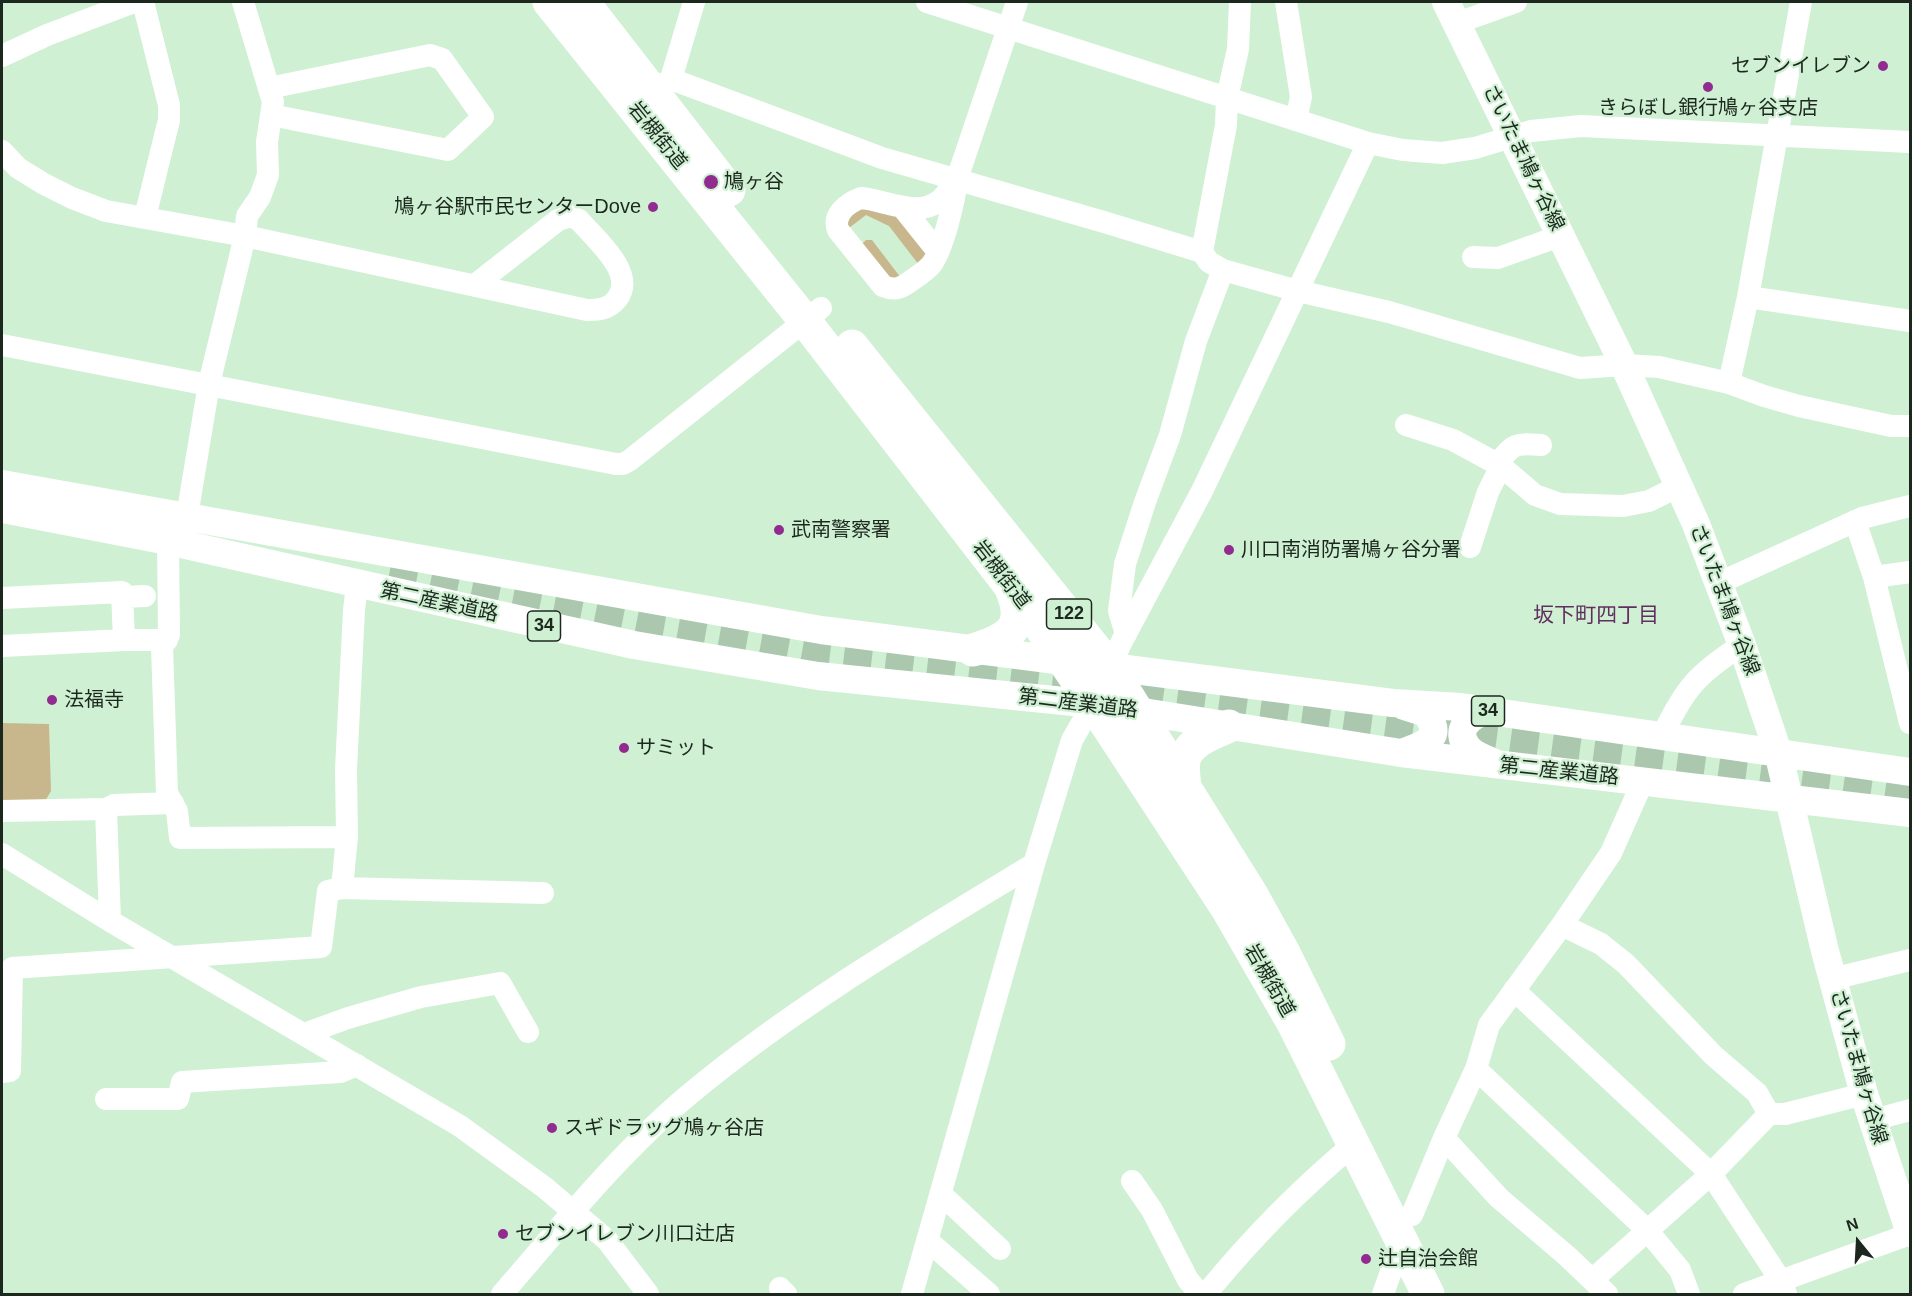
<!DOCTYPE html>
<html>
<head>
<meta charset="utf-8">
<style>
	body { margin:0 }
	#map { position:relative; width:1912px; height:1296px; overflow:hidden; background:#cff0d3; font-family:Arial,sans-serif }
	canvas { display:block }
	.frame { position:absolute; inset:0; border:3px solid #1c281e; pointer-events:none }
	.north { position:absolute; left:1828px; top:1212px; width:60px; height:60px; -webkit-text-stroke:4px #cff0d3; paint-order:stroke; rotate:342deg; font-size:16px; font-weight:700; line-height:24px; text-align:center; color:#1c281e }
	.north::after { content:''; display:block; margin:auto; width:21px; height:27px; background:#1c281e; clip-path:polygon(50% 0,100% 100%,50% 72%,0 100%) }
</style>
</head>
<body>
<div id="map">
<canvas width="1912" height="1296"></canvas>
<div class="frame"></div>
<div class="north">N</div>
</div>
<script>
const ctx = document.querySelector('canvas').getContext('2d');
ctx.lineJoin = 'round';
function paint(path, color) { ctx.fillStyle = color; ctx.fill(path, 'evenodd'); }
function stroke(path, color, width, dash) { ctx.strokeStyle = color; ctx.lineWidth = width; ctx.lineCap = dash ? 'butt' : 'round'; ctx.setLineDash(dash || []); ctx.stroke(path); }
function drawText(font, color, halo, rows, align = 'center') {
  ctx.font = font + ' Arial,"Noto Sans JP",sans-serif'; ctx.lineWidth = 4.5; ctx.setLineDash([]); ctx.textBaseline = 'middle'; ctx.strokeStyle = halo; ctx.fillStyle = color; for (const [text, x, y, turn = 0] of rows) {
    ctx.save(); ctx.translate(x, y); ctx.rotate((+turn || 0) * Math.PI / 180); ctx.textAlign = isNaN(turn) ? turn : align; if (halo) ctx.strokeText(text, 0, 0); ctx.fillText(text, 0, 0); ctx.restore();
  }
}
const green = new Path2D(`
	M 866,208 L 899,216 L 928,250 L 919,265 L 889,226 L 866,215 L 849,228 C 845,218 857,210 866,208 Z
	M 866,240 L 872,240 L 901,278 L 891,279 L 862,244 Z
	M 2,723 L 49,724 L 51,791 L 44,803 L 2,803 Z`);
const majorTunnel = new Path2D(`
	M 390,570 L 658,623 L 820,652 L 1085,683 L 1910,794`);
const minor = new Path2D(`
	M 143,2 L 169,105 L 169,120 L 145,217
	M 927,2 L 1368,143 L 1403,150 L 1442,153 L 1475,148 L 1531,131 L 1581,126 L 1910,142
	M 1286,2 L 1301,97 L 1296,120
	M 1457,23 L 1516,2
	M 2,56 L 47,35 L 134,2
	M 671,79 L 694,2
	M 269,88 L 430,55 L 442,59 L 483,117 L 448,150 L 271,115
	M 653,92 L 671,79 L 882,158 L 1104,222 L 1202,252 L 1209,262 L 1223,270 L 1298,291 L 1389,312 L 1580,368 L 1624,365 L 1659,367 L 1729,383 L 1764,396 L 1799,406 L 1891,426 L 1910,426
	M 2,151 L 18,168 L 44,184 L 72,198 L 106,211 L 245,236 L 587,310 C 599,310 609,309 617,299 C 637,273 595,239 579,220 L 570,216 L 558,220 L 475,285
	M 957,179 C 951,186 946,196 939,201 C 917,218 885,200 861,198 C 847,203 832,215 838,230 L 883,286 C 895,291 902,288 912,280 C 918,276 926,271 931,265 C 943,250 955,199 957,179 L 1017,2
	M 902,207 L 938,252
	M 1202,252 L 1226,125 L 1227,98 L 1238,49 L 1240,2
	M 1473,257 L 1498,258 L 1560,236
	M 1748,297 L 1910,321
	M 2,345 L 616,464 L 623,464 L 630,460 L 821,308
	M 1729,383 L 1748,297 L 1801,2
	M 1406,425 L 1453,440 L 1501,466 L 1535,495 L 1560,504 L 1623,506 L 1649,501 L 1679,486
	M 1498,464 C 1512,443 1517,443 1541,445
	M 187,516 L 209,384 L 245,236 L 247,216 L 260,197 L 268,175 L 267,142 L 273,102 L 243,2
	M 1855,521 L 1874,577 L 1910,723
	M 168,541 L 169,635 L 162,647 L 167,793 L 177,811 L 180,838 L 347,837
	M 1470,547 L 1488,492 L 1501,466
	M 1874,577 L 1910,572
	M 1719,583 L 1862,518 L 1910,506
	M 123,597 L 145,596
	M 2,598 L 122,592 L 124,640
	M 1126,634 L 1119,611 L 1125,564 L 1145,502 L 1170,435 L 1196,341 L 1223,270
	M 2,646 L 124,640 L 167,640
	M 1662,736 C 1685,688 1697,674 1742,645
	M 106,809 L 110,921
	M 2,811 L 106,809 L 114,805 L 173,803
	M 2,854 L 110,921 L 460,1126 L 544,1187 L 607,1240 L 648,1294
	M 342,888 L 347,837 L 346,769 L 354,610 L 357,585
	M 1562,925 L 1601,944 L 1626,964 L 1713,1055 L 1757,1093 L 1769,1114
	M 1832,979 L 1910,960
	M 1514,990 L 1711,1174 L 1781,1281 L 1786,1294
	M 304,1034 L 348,1018 L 421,997 L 500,983 L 528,1032
	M 1476,1069 L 1647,1230 L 1680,1270 L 1689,1294
	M 2,1072 L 10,1071 L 12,968 L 321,947 L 328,891 L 342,888 L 543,893
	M 106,1099 L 178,1099 L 182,1082 L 340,1072 L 357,1065
	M 1873,1120 L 1910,1110
	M 1444,1138 L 1476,1069 L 1489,1025 L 1562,925 L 1611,853 L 1643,781
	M 1132,1181 L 1152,1210 L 1188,1280 L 1200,1294
	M 941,1194 L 1000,1249
	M 1412,1215 L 1444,1138 L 1499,1198 L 1567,1256 L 1607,1294
	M 927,1240 L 989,1294
	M 1592,1280 L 1711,1174 L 1769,1114 L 1785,1114 L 1864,1094
	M 780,1288 L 786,1294
	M 502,1294 C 562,1225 620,1152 691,1093 C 797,1005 917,935 1034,864
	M 912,1294 L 1034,864 L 1072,740 L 1093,704 L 1122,641 L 1202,491 L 1368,143
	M 1206,1294 C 1250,1240 1300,1189 1354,1144
	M 1383,1294 L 1402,1241
	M 1744,1294 L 1910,1234`);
const major = new Path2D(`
	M 1446,2 L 1624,365 L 1696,524 L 1742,645 L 1778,752 L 1825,951 L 1864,1094 L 1910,1233
	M 2,484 L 821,630 L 1393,703 L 1461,707 L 1910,772
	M 2,509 L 168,541 L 634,645 L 818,676 L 1093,704 L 1401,753 L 1910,813
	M 1487,711 C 1470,715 1453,730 1468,748 C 1474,755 1485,759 1493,762
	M 1401,753 C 1424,745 1445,739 1426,713 L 1404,706`);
const highway = new Path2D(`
	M 549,2 L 805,321 L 1030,612 L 1093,704 L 1228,910 L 1293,1023 L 1428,1294
	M 583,2 L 729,190
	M 852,346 L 1109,666 L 1252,895 L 1284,953 L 1329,1044
	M 973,650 C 1011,638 1028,627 1010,586
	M 1185,787 C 1184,778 1182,765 1185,757 C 1192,740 1214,733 1229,726`);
const markers = [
	[1883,66,6,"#912b90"],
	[1708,87,6,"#912b90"],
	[711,182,8,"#912b90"],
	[653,207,6,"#912b90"],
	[779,530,6,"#912b90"],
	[1229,550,6,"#912b90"],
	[52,700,6,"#912b90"],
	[624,748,6,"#912b90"],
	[552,1128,6,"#912b90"],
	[503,1234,6,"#912b90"],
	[1366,1259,6,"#912b90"]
];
const shields = [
	[1069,614,45],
	[544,626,33],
	[1488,711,33]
];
const shieldNames = [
	["122",1069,614],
	["34",544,626],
	["34",1488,711]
];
const poiNames = [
	["セブンイレブン",1871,66,"right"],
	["きらぼし銀行鳩ヶ谷支店",1708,108,"center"],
	["鳩ヶ谷",724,182],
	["鳩ヶ谷駅市民センターDove",641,207,"right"],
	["武南警察署",791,530],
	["川口南消防署鳩ヶ谷分署",1241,550],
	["法福寺",64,700],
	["サミット",636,748],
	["スギドラッグ鳩ヶ谷店",564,1128],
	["セブンイレブン川口辻店",515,1234],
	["辻自治会館",1378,1259]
];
const streetNames = [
	["岩槻街道",657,136,51],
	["さいたま鳩ヶ谷線",1523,158,64],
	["岩槻街道",1001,575,52],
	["さいたま鳩ヶ谷線",1724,600,69],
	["第二産業道路",439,603,12],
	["第二産業道路",1078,704,7],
	["第二産業道路",1559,772,6],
	["岩槻街道",1269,981,60],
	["さいたま鳩ヶ谷線",1858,1067,74]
];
const neighbourhoodNames = [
	["坂下町四丁目",1596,616]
];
paint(green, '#c8b78d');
stroke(majorTunnel, '#abc8af', 28, [28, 14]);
stroke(minor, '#fff', 22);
stroke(major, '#fff', 28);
stroke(highway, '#fff', 33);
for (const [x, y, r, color] of markers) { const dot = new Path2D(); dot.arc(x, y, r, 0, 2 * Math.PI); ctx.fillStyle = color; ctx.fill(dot); stroke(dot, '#cff0d3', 2); }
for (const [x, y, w] of shields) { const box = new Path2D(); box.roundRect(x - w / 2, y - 15, w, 30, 4.5); ctx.fillStyle = '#cff0d3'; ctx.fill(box); stroke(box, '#1c281e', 1.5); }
drawText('bold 18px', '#1c281e', null, shieldNames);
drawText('20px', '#1c281e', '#cff0d3', poiNames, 'left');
drawText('20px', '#1c281e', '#cff0d3', streetNames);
drawText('21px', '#612f5f', '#cff0d3', neighbourhoodNames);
</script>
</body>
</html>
